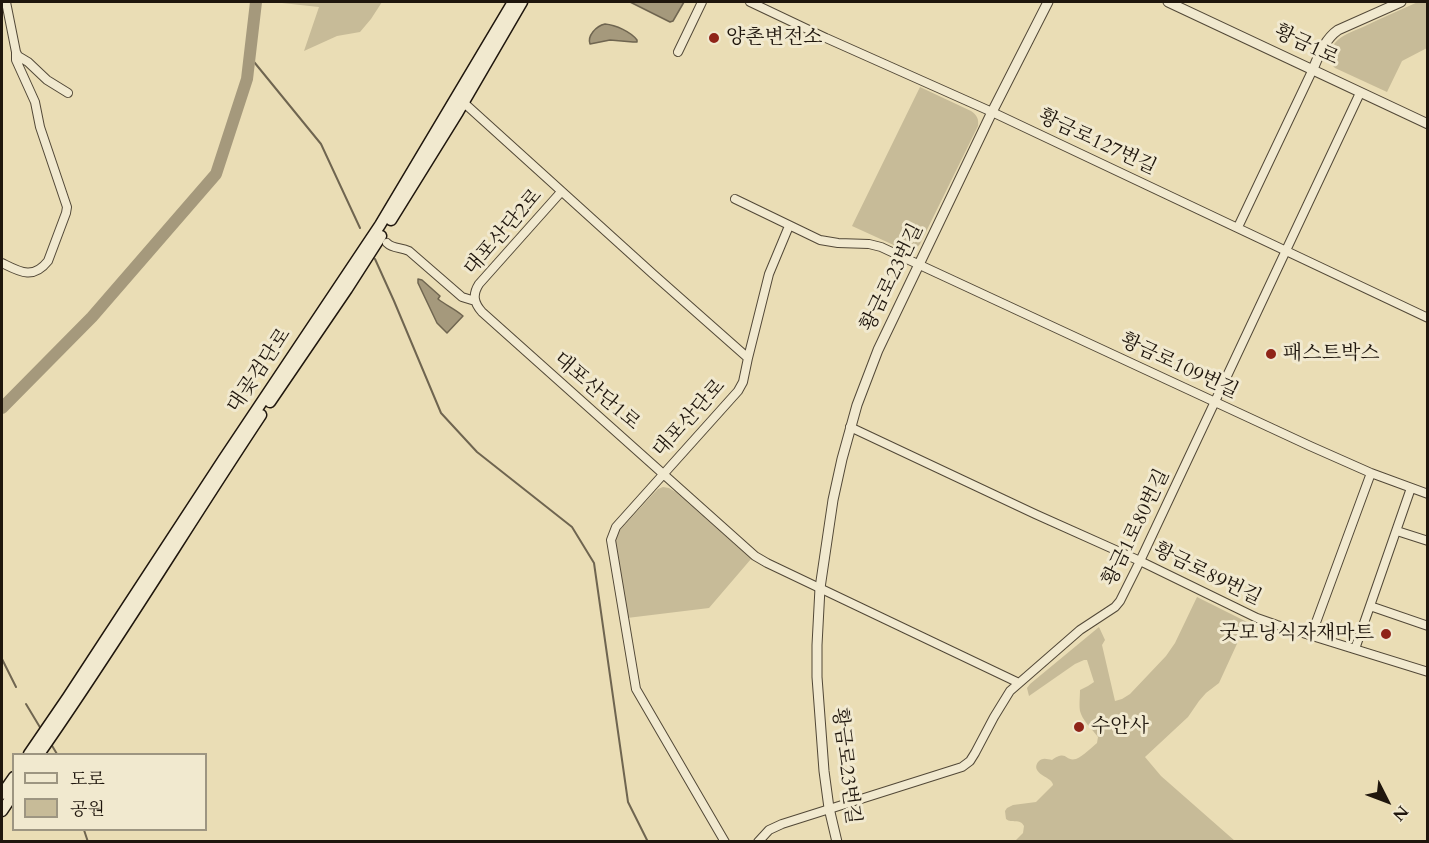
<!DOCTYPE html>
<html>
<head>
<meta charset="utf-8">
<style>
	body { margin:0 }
	#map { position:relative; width:1429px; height:843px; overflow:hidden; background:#eaddb5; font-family:Cardo,"Noto Serif KR",serif }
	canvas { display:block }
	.frame { position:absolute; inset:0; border:3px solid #1f160d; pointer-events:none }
	.legend { position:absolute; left:12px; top:753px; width:195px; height:78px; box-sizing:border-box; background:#f1e9cf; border:2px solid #9d9581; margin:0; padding:8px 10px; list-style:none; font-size:18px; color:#1f160d }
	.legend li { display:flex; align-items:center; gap:12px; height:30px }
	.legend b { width:30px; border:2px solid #9d9581 }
	.north { position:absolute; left:1357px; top:771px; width:60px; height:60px; -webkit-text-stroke:4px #f1e9cf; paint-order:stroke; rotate:132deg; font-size:16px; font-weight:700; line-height:24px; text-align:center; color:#1f160d }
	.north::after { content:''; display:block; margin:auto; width:21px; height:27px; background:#1f160d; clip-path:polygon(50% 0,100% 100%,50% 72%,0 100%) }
</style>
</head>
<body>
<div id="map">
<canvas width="1429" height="843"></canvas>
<div class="frame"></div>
<ul class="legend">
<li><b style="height:8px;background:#f1e9cf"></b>도로</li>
<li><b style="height:16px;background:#c7bb98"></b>공원</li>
</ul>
<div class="north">N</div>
</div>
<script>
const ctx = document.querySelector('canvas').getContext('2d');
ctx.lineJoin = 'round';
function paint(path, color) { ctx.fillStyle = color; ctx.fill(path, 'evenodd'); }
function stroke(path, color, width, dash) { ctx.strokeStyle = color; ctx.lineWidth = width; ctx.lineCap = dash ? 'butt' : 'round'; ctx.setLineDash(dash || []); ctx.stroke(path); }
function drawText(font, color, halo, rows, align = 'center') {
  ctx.font = font + ' Cardo,"Noto Serif KR",serif'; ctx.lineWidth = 6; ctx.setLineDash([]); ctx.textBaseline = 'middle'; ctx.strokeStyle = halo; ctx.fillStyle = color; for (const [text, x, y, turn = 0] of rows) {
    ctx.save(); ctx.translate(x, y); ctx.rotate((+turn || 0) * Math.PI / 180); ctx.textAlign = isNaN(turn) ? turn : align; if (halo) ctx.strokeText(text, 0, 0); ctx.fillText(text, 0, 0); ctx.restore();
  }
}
const green = new Path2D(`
	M 282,2 L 382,2 L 371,19 L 360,32 L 337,36 L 304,51 L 319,7 L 282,3 Z
	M 1418,2 L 1427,2 L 1427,48 L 1402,61 L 1387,92 L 1335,68 C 1327,60 1327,52 1335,43 C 1341,35 1354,31 1363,27 C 1381,18 1400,10 1418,2 Z
	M 920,87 L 971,111 C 977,115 979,119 978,126 L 920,244 L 913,252 L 909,252 L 852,226 Z
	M 663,487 L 669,488 L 677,493 L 751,559 L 709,608 L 627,618 L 615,540 L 619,531 L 653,494 L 658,489 Z
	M 1197,597 L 1247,622 L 1219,683 L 1206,693 L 1199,701 L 1188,717 L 1145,757 L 1161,776 L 1235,841 L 1015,841 L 1023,833 L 1024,826 C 1020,818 1012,824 1006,819 L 1005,811 L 1007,808 L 1013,805 L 1036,802 L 1053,785 C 1053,784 1052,782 1051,781 C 1046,776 1031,772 1038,762 C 1042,757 1047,759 1052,760 C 1067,749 1065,762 1076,759 C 1083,756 1091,748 1097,743 L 1098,737 C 1092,729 1082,720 1080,711 C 1079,705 1080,696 1080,690 L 1088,686 L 1094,682 L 1087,660 L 1084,660 L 1075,664 L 1029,696 L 1027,688 L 1030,684 L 1099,627 L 1105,640 L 1102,645 L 1115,701 L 1122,699 L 1130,694 L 1166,656 L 1175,643 Z`);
const water = new Path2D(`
	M 630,2 L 684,2 L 673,21 L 670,22 Z
	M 605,24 C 616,25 631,32 637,40 L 637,42 L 633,42 L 610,40 L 590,44 C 587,36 596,26 605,24 Z
	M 418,279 L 422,280 L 440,296 L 438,299 C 447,306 455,309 463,316 L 447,333 L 437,323 L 418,283 Z`);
const stream = new Path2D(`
	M 250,57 L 321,144 L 360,228
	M 375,259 L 394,301 L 441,413 L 477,452 L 572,527 L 594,563 L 628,802 L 648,842
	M 2,659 L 16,687
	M 26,704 L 41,729
	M 51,744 L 57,754
	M 84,830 L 88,842`);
const river = new Path2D(`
	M 2,408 L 92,317 L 216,174 L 247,79 L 256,2`);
const minor = new Path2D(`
	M 6,2 L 16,52 L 18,56 L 28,62 L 47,80 L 68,93
	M 750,2 L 826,38 L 992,112 L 1428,318
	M 678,52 L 702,2
	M 463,102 L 653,274 L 748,358 L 743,382 L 738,391 L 616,527 L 611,540 L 636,689 L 725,842
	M 561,192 L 479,284 C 472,295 474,303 482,312 L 755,556 L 767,563 L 1019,683
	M 735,199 L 820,240 L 838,243 L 869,244 L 881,247 L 1310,446 L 1371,473 L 1428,494
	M 1238,227 L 1313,69
	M 387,243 C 393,249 401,247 409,251 L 462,297 L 475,301
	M 2,263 C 20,272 33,280 48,261 L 66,213 L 67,207 L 40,127 L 35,102 L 16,60 L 16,52
	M 748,358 L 769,274 L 789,226
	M 850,427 L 1035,514 L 1140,561 L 1257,618 L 1277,625 L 1428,672
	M 1397,531 L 1428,541
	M 1370,606 L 1428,626
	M 1311,636 L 1371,473
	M 1355,649 L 1411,488
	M 758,842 L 769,830 L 782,824 L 962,767 L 970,761 L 975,753 L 994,717 L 1010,691 L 1080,630 L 1115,607 L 1120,601 L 1140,561 L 1360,93`);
const tertiary = new Path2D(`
	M 1168,2 L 1428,124
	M 1313,69 C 1319,55 1325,39 1338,30 L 1401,2
	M 837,842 L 829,808 L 824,771 L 817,677 L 817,645 L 820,588 L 833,500 L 842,459 L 857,405 L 878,350 L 992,112 L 1048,2`);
const secondary = new Path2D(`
	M 391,220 L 458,112 L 522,2
	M 270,402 L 347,289 L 381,236
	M 29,754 L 68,697 L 223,460 L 380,225 L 513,2
	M 39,754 C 116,644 186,528 261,415
	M 2,794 L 14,777
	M 2,811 L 14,793`);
const markers = [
	[714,38,6,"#8f2418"],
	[1271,354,6,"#8f2418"],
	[1386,634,6,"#8f2418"],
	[1079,727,6,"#8f2418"]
];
const poiNames = [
	["양촌변전소",726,38],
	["패스트박스",1283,354],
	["굿모닝식자재마트",1374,634,"right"],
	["수안사",1091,727]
];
const streetNames = [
	["황금1로",1306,46,25],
	["황금로127번길",1097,143,25],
	["대포산단2로",504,233,-49],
	["황금로23번길",893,278,-64],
	["황금로109번길",1179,367,25],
	["대곶검단로",260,371,-56],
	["대포산단1로",596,392,41],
	["대포산단로",690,419,-48],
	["황금1로80번길",1137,528,-64],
	["황금로89번길",1207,575,26],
	["황금로23번길",845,766,83]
];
paint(green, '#c7bb98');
paint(water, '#a5997c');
stroke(water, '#6f6550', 1.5);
stroke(stream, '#6f6550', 2);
stroke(river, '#a5997c', 12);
stroke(minor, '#524837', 10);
stroke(tertiary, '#524837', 11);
stroke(secondary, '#1f160d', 13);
stroke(minor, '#f1e9cf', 8);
stroke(tertiary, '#f1e9cf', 9);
stroke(secondary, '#f1e9cf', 10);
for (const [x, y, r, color] of markers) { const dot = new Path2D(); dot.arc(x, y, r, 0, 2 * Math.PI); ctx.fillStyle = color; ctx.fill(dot); stroke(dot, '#f1e9cf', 2); }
drawText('20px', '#1f160d', '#f1e9cf', poiNames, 'left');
drawText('20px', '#1f160d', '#f1e9cf', streetNames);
</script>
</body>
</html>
